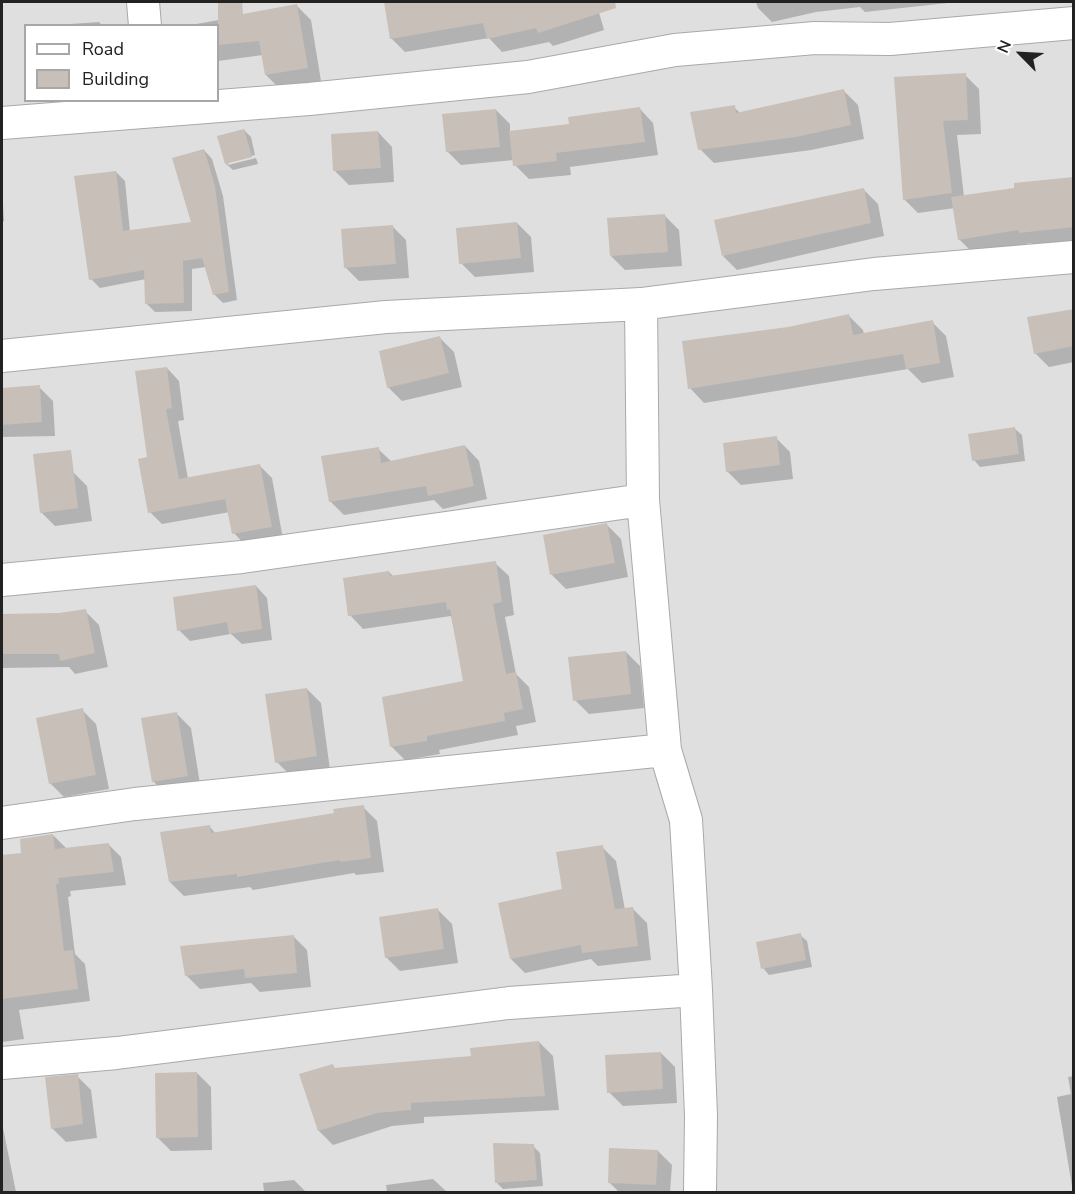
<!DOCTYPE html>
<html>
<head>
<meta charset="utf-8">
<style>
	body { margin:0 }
	#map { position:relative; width:1075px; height:1194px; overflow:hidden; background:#f2efe9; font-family:"Nunito Sans",sans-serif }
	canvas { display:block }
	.frame { position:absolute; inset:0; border:3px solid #222; pointer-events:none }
	.legend { position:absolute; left:24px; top:24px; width:195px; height:78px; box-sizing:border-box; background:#fff; border:2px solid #a7a7a7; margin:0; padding:8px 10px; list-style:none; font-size:18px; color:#222 }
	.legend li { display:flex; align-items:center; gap:12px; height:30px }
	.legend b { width:30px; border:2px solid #a7a7a7 }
	.north { position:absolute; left:991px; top:24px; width:60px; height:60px; -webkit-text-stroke:4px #fff; paint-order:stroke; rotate:294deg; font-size:16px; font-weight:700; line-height:24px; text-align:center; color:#222 }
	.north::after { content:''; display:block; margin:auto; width:21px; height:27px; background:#222; clip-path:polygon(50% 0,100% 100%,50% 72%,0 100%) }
</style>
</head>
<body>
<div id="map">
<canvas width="1075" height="1194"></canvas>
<div class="frame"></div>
<ul class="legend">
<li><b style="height:8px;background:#fff"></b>Road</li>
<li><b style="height:16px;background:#c7bfb8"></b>Building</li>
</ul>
<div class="north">N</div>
</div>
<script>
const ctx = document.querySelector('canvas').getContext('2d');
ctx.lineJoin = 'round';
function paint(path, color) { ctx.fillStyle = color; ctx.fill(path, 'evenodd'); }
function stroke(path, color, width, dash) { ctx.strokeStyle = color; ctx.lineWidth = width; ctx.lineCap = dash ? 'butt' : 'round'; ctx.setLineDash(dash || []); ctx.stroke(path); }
const residential = new Path2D(`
	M 2,2 L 1073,2 L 1073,1192 L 2,1192 ZM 26,26 L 218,26 L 218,100 L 26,100 Z`);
const shadow = new Path2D(`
	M 385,2 L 596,2 L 604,30 L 553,46 L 549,42 L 502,52 L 489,38 L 405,52 L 391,38 Z
	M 756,2 L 957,2 L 865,12 L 860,7 L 816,12 L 772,22 L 758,8 Z
	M 297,6 L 311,20 L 321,81 L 280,89 L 266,75 L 263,55 L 218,61 L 218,26 L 185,26 Z
	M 99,22 L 103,26 L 40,26 Z
	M 965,75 L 979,89 L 981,134 L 957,135 L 964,197 L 1074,180 L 1074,242 L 1034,246 L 1031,243 L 973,253 L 959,239 L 955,208 L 918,213 L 904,199 Z
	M 844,91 L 858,105 L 864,139 L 811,150 L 714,163 L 700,149 L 734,107 L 741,114 Z
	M 639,108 L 653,123 L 658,155 L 570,167 L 571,175 L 529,179 L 515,165 L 514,160 L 461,165 L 447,151 L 496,110 L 510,124 L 510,132 L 571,125 Z
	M 244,130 L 251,137 L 255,155 L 228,162 L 228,165 L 256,158 L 258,164 L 233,170 L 226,164 Z
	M 378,132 L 392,147 L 394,182 L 349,185 L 335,171 Z
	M 204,150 L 212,159 L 223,196 L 237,300 L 223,303 L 214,294 L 206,267 L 192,269 L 192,311 L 155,312 L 146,303 L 146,279 L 100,288 L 91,279 L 116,172 L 125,181 L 130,232 L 193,223 Z
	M 2,188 L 4,221 L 2,222 Z
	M 864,190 L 878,204 L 884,236 L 737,270 L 723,256 Z
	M 665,216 L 679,230 L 682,266 L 625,270 L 611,256 Z
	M 517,223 L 531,237 L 534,272 L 475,277 L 461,263 Z
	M 392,226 L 406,240 L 409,278 L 359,281 L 345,267 Z
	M 1074,311 L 1074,362 L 1049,367 L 1035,353 Z
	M 849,316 L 863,330 L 864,334 L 932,322 L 946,336 L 954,377 L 922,383 L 908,369 L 704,403 L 690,388 L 788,329 Z
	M 440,338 L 454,352 L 462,387 L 402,401 L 388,387 Z
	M 167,368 L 179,381 L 184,420 L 178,421 L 188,479 L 259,465 L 272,478 L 283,539 L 246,546 L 234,533 L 230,512 L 162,524 L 150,512 Z
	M 39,387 L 53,401 L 55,436 L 2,437 L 2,389 Z
	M 1015,429 L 1022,435 L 1025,461 L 980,467 L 974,460 Z
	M 776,438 L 790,452 L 793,479 L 741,485 L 727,471 Z
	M 465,446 L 479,461 L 487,499 L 443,509 L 434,500 L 344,515 L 330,501 L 378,449 L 392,462 Z
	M 73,472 L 87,486 L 92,521 L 55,526 L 41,512 Z
	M 607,525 L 621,539 L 628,577 L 566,589 L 552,575 L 545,536 Z
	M 495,563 L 509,576 L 514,615 L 505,617 L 516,674 L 529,687 L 536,722 L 516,726 L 518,735 L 439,750 L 440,754 L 405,760 L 392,747 L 384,698 L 465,682 L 451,616 L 363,629 L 350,615 L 389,572 L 394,577 Z
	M 256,586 L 267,598 L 272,640 L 242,644 L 231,634 L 190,641 L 179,630 Z
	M 85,611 L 99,625 L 108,667 L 75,674 L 69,667 L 2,668 L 2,615 L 59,614 Z
	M 626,652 L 640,666 L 644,708 L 589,714 L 575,700 Z
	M 307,689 L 321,703 L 330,770 L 291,776 L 277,762 Z
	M 82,710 L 96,724 L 109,789 L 64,797 L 50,783 Z
	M 177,714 L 191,728 L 201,790 L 167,795 L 153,781 Z
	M 363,807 L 377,821 L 384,872 L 356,875 L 354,873 L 253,890 L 250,887 L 184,896 L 170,882 L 210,827 L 216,834 L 335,814 Z
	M 53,835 L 67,849 L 108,844 L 121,857 L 126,885 L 70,891 L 71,896 L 68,897 L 75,954 L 85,964 L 90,1001 L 19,1010 L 24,1039 L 2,1042 L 2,858 L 23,854 Z
	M 602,847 L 616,861 L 625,910 L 633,909 L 647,923 L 651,960 L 598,966 L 591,959 L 525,973 L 511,959 L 564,890 Z
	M 438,910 L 452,924 L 458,963 L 400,971 L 386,957 Z
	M 800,935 L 807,941 L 812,967 L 769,975 L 763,968 Z
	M 293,936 L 307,950 L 311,987 L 260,992 L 251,983 L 200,989 L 186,975 Z
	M 539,1042 L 553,1056 L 559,1110 L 424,1117 L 424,1123 L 392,1126 L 333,1145 L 319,1131 L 333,1066 L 336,1069 L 473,1057 Z
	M 661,1053 L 675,1067 L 677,1103 L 623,1106 L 609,1092 Z
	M 197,1073 L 211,1087 L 212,1150 L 171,1151 L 157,1137 Z
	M 77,1076 L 91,1090 L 97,1138 L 66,1142 L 52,1128 Z
	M 1074,1076 L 1074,1192 L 1073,1192 L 1057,1097 L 1071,1094 L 1068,1077 Z
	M 2,1123 L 16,1192 L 2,1192 Z
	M 533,1146 L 540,1153 L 543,1186 L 503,1189 L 496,1182 Z
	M 658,1151 L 672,1165 L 670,1192 L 619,1192 L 609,1182 Z
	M 433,1179 L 447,1192 L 387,1192 L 386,1185 Z
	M 294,1180 L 306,1192 L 264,1192 L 263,1183 Z`);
const building = new Path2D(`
	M 218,2 L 242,2 L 243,14 L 297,4 L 308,68 L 265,75 L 259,41 L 218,45 Z
	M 384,2 L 615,2 L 616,8 L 538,33 L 536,28 L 487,39 L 483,23 L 390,39 Z
	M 966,73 L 968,120 L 943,121 L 952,193 L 903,200 L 894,77 Z
	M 844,89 L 851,125 L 796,137 L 698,150 L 690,112 L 735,105 L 736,113 Z
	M 640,107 L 645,142 L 556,153 L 557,161 L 513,166 L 509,131 L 569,124 L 568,117 Z
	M 496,109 L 500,147 L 446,152 L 442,114 Z
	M 244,129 L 252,157 L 225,164 L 217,136 Z
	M 378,131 L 381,168 L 333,171 L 331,134 Z
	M 204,149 L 215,186 L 229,292 L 213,295 L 202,258 L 183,261 L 184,303 L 145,304 L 144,270 L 89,280 L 74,176 L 116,171 L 123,231 L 191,222 L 172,158 Z
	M 1074,177 L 1074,227 L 1019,233 L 1018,230 L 958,240 L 951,197 L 1014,188 L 1014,183 Z
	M 864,188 L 871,223 L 722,256 L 714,220 Z
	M 665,214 L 668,252 L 610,256 L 607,218 Z
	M 517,222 L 521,258 L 459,264 L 456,228 Z
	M 393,225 L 396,264 L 344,268 L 341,229 Z
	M 1074,309 L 1074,346 L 1034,354 L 1027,317 Z
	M 849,314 L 853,335 L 933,320 L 940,363 L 906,369 L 903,354 L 688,389 L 682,341 L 788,327 Z
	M 440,336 L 449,373 L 387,388 L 379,351 Z
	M 167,367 L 172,408 L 166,409 L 179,479 L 260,464 L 272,527 L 232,534 L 225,499 L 148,513 L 138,459 L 147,457 L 135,371 Z
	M 40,385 L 42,422 L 2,425 L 2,388 Z
	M 1015,427 L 1019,454 L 972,461 L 968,434 Z
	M 777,436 L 780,465 L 726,472 L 723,443 Z
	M 465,445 L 474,486 L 428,496 L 426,486 L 329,502 L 321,456 L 379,447 L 381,463 Z
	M 71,450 L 78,508 L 40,513 L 33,454 Z
	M 607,523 L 615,563 L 550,575 L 543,535 Z
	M 496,561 L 502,602 L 493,604 L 506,674 L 516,672 L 523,709 L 504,713 L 505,721 L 427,736 L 427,741 L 390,747 L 382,697 L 463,681 L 450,609 L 447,610 L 446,602 L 348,616 L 343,578 L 389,571 L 390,576 Z
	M 256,585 L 262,629 L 229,634 L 227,622 L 177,631 L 173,597 Z
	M 86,609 L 95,653 L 60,661 L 59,654 L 2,654 L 2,614 L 59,613 Z
	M 626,651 L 631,694 L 573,701 L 568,657 Z
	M 307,688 L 317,756 L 275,763 L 265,694 Z
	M 83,708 L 96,775 L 49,784 L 36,718 Z
	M 177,712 L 188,776 L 152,782 L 141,718 Z
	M 364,805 L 371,858 L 340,862 L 340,860 L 237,877 L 237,874 L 169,882 L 160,832 L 210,825 L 211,833 L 334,813 L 333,809 Z
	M 53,834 L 55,849 L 109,843 L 114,872 L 58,878 L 59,884 L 56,884 L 64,951 L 73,950 L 78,989 L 2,999 L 2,855 L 21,853 L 20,839 Z
	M 603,845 L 615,909 L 633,907 L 638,946 L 582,953 L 581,945 L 510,959 L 498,903 L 562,889 L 556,852 Z
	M 438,908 L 444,949 L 385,958 L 379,917 Z
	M 801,933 L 806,960 L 761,969 L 756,942 Z
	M 294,935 L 297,973 L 245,978 L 244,969 L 185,976 L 180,946 Z
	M 539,1041 L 545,1096 L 411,1103 L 411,1110 L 377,1113 L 318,1131 L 299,1074 L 333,1064 L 334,1068 L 471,1056 L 470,1048 Z
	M 661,1052 L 663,1089 L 607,1093 L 605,1055 Z
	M 197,1072 L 198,1137 L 156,1138 L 155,1073 Z
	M 78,1074 L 83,1124 L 51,1129 L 45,1077 Z
	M 493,1143 L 534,1144 L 537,1180 L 495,1183 Z
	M 609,1148 L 658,1150 L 656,1185 L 608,1183 Z`);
const minor = new Path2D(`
	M 143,2 L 145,26
	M 2,123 L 309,99 L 528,77 L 675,50 L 815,38 L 890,39 L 1074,23
	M 641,304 L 643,500 L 665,750 L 686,820 L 696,990 L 701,1116 L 700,1192
	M 2,356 L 386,317 L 641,304 L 874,274 L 1074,257
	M 2,580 L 242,557 L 643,500
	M 2,823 L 135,804 L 665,750
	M 2,1063 L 117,1053 L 509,1003 L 696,990`);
paint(residential, '#e0dfdf');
paint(shadow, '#0003');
paint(building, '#c7bfb8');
stroke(minor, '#a9a9a9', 34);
stroke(minor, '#fff', 32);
</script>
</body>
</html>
